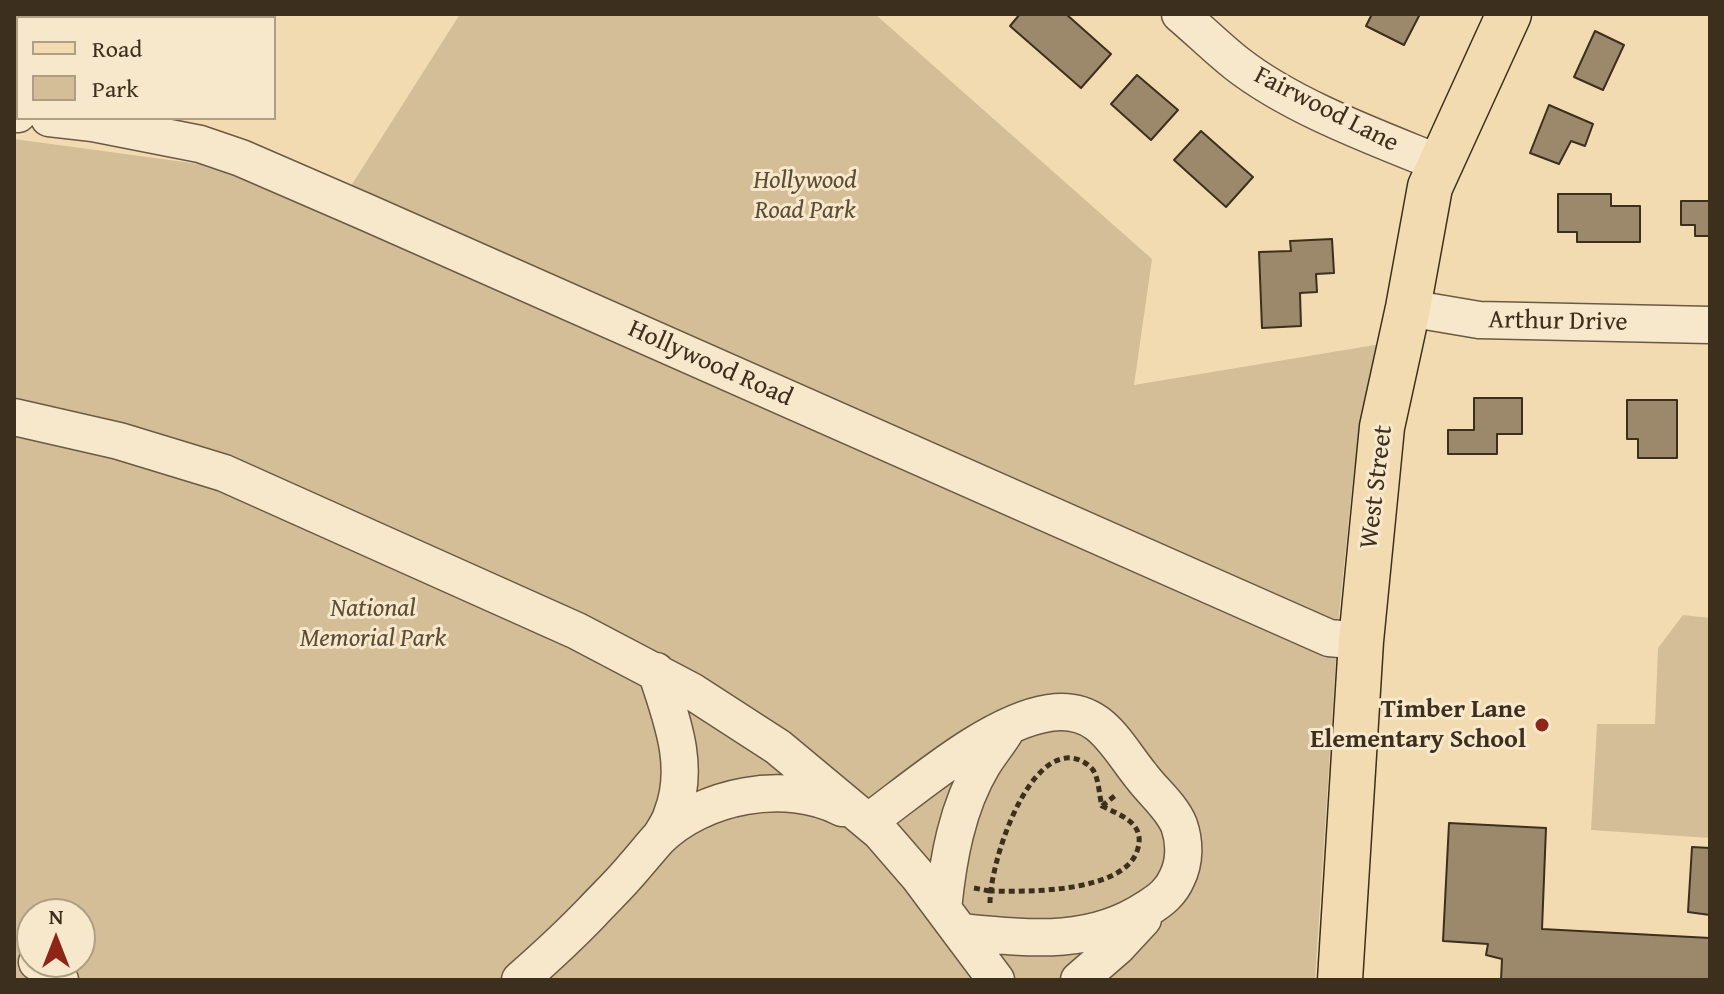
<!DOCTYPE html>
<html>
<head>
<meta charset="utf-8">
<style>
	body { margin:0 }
	#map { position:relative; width:1724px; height:994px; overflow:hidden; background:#f3dbb1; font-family:"Gentium Book Plus",serif }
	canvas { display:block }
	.frame { position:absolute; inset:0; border:16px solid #3d2f1e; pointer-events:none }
	.legend { position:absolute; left:16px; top:16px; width:260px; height:104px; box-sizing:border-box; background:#f7e8cc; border:2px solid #ad9e86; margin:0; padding:10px 14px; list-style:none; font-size:24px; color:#3d2f1e }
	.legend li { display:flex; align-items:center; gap:16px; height:40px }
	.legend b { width:40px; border:2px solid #ad9e86 }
	.north { position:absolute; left:16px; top:898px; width:80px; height:80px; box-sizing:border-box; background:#f7e8cc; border:2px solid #ad9e86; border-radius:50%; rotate:0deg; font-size:22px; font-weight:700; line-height:32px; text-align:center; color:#3d2f1e }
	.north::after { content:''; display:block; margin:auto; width:28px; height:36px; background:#8f2418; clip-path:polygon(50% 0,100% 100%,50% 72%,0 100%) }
</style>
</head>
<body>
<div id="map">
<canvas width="1724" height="994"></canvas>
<div class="frame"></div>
<ul class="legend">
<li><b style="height:10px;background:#f3dbb1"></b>Road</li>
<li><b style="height:22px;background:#d4be98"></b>Park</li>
</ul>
<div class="north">N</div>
</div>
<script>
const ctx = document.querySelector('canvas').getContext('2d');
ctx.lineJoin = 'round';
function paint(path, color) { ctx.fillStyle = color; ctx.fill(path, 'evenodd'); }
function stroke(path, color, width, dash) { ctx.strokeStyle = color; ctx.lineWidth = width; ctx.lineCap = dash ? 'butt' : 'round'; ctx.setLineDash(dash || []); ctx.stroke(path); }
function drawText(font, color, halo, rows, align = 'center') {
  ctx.font = font + ' "Gentium Book Plus",serif'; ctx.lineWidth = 6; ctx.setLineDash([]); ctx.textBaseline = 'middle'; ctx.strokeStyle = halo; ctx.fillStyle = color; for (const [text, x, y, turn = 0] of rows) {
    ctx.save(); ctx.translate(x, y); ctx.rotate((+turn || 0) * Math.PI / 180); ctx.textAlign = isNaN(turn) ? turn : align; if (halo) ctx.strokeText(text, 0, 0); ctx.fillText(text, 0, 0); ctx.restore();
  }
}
const green = new Path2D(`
	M 14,14 L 231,14 L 230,18 L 18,18 L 18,83 L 14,82 Z
	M 460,14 L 875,14 L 1152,259 L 1134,385 L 1381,344 L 1354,469 L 1337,633 L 349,189 Z
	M 14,139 L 214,166 L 1336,659 L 1315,980 L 14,980 ZM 32,914 L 80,914 L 80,962 L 32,962 Z
	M 1683,615 L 1710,618 L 1710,838 L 1591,830 L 1597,724 L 1655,724 L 1658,648 Z`);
const building = new Path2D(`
	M 1020,14 L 1066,14 L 1111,54 L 1081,88 L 1010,26 Z
	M 1372,14 L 1420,14 L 1404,45 L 1366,26 Z
	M 1595,31 L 1624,45 L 1603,90 L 1574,77 Z
	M 1137,75 L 1178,110 L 1151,140 L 1111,104 Z
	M 1549,105 L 1593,124 L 1585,146 L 1571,141 L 1559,164 L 1530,153 Z
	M 1201,131 L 1253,177 L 1226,207 L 1174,160 Z
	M 1558,194 L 1611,194 L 1611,206 L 1640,206 L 1640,242 L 1577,242 L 1577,232 L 1558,232 Z
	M 1681,201 L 1710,201 L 1710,236 L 1695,236 L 1695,225 L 1681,225 Z
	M 1332,239 L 1334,273 L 1316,274 L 1317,292 L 1300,293 L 1301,326 L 1262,328 L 1259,252 L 1291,251 L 1290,241 Z
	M 1474,398 L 1522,398 L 1522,434 L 1497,434 L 1497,454 L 1448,454 L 1448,430 L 1474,430 Z
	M 1627,400 L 1677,400 L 1677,458 L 1638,458 L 1638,439 L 1627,439 Z
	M 1449,823 L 1546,828 L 1542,929 L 1710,938 L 1710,980 L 1501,980 L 1502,959 L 1486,955 L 1488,944 L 1443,941 Z
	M 1692,847 L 1710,848 L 1710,915 L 1688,912 Z`);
const path = new Path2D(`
	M 1102,806 L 1117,794
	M 974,888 L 990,891
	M 990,903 C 990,866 1022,763 1066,758 C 1076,757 1087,762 1093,770 C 1099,779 1099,795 1102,806 C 1120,815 1145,823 1138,848 C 1127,893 1027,892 990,891`);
const minor = new Path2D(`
	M 132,14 L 135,18
	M 1180,14 C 1199,30 1217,48 1236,63 C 1292,107 1375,137 1441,164
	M 14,113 L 18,114
	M 49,118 L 93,123 L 200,144 L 241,158 L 368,213 L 1329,638 L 1361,641
	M 1408,308 L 1479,320 L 1710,325
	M 14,417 L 119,441 L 224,473 L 577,631 L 693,692 L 778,747 L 880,832 L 919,877 L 996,980
	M 656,671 C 671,717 691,766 672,814 C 670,822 664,830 660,837
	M 868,822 C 916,787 990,722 1049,713 C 1100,705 1115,744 1142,777 C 1154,793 1171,806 1179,825 C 1185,842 1185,862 1177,878 C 1171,892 1161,900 1148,908 C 1090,947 1026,938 960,932
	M 943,909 C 948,859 957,807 983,764 C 990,753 998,743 1005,732
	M 37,962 L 54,973 L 60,980
	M 520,980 C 545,958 569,936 592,912 C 606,897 621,883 634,867 C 642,858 650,848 658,839 C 702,795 786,779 842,808
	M 1079,980 L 1117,947 L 1143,919`);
const major = new Path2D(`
	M 1340,980 L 1361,641 L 1382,427 L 1408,308 L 1430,187 L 1509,14`);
const markers = [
	[1542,725,8,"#8f2418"]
];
const streetNames = [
	["Fairwood Lane",1326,110,27],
	["Arthur Drive",1558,322,1],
	["Hollywood Road",710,364,24],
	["West Street",1377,487,-83]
];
const parkNames = [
	["Hollywood",805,181],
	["Road Park",805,211],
	["National",373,609],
	["Memorial Park",373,639]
];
const poiNames = [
	["Timber Lane",1526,710],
	["Elementary School",1526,740]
];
paint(green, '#d4be98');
paint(building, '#9c886a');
stroke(building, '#3d2f1e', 2);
stroke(minor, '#6a5a43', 39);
stroke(major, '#3d2f1e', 47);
stroke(path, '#3d2f1e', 5, [6, 4]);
stroke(minor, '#f7e8cc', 36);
stroke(major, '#f3dbb1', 44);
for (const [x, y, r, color] of markers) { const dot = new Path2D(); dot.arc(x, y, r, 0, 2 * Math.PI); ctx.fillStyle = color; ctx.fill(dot); stroke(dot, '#f7e8cc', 3); }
drawText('26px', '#3d2f1e', '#f7e8cc', streetNames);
drawText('italic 26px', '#5b4c36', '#f7e8cc', parkNames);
drawText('bold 26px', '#3d2f1e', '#f7e8cc', poiNames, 'right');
</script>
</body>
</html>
